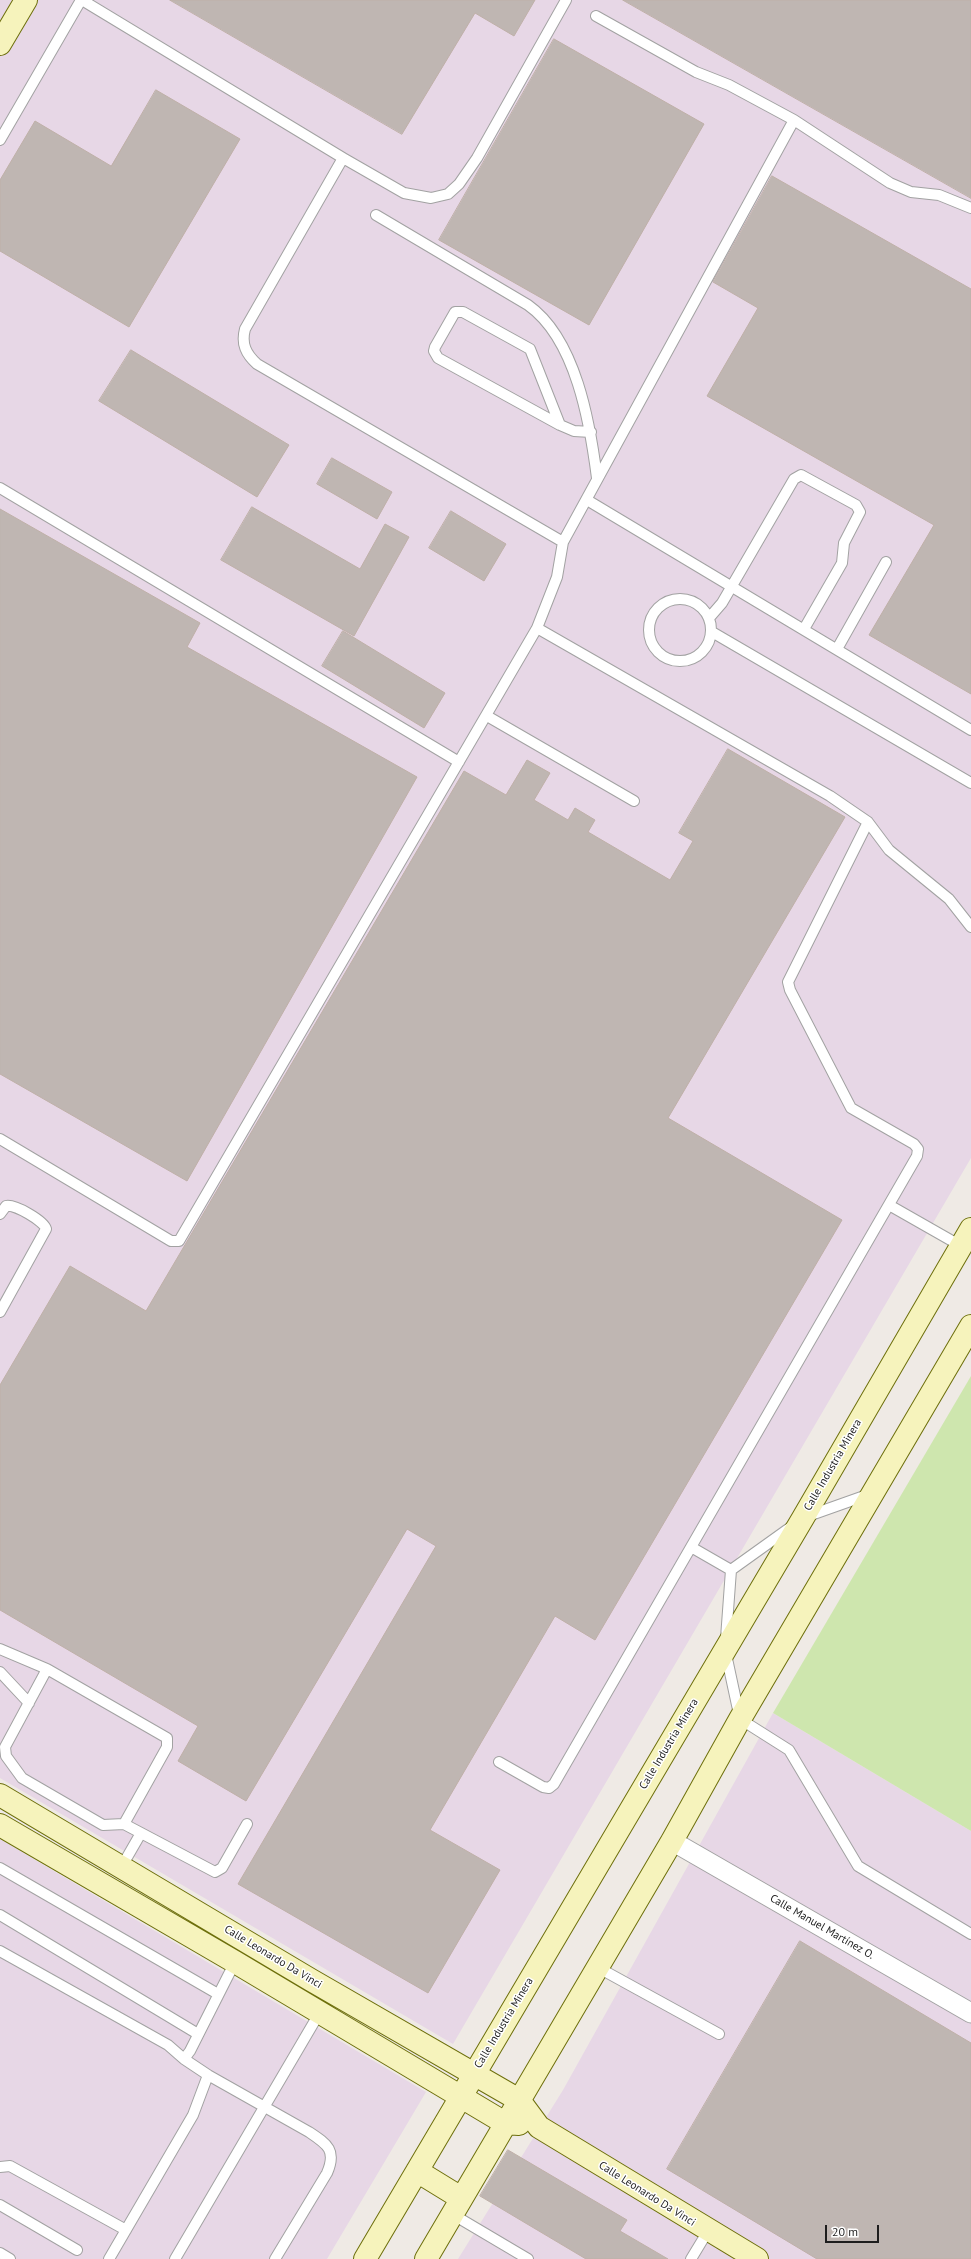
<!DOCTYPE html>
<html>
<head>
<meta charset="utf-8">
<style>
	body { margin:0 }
	#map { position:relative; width:971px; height:2259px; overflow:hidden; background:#efeae5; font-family:"PT Sans",sans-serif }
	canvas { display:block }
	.scale { position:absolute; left:825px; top:2225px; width:54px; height:18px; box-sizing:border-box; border:2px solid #1e1e1e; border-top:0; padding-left:5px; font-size:12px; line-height:14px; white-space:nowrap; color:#1e1e1e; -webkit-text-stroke:3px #fff; paint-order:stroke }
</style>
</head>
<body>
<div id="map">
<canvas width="971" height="2259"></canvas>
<div class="scale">20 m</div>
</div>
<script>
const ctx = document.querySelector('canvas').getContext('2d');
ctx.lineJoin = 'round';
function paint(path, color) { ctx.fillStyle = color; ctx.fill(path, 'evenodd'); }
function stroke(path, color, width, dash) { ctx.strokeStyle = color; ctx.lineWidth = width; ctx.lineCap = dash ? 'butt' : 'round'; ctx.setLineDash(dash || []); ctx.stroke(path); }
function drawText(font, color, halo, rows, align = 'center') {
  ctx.font = font + ' "PT Sans",sans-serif'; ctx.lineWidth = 3; ctx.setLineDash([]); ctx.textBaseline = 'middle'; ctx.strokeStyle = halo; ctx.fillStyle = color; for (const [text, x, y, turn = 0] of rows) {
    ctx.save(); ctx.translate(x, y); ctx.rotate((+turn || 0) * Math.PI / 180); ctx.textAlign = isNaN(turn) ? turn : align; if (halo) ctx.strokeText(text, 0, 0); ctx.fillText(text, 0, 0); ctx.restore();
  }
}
const industrial = new Path2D(`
	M 0,0 L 971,0 L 971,1158 L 453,2044 L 0,1778 Z
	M 773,1713 L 971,1831 L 971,2259 L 458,2259 L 563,2090 Z
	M 0,1839 L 426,2092 L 327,2259 L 0,2259 Z`);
const grass = new Path2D(`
	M 971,1376 L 971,1831 L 773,1713 Z`);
const building = new Path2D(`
	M 170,0 L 535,0 L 514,36 L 475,13 L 402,134 Z
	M 623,0 L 971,0 L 971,198 Z
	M 554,39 L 704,124 L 589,325 L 439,240 Z
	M 156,90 L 240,139 L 129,327 L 0,251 L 0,180 L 35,121 L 111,166 Z
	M 772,176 L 971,289 L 971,694 L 869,635 L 934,525 L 707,396 L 758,308 L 713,282 Z
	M 131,350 L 289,445 L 257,497 L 99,401 Z
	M 332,458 L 392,492 L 377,519 L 317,484 Z
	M 252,507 L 360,569 L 385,524 L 409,537 L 354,636 L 221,560 Z
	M 0,509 L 200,623 L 187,647 L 417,777 L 187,1181 L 0,1074 Z
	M 451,511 L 506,544 L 484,581 L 429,548 Z
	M 343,631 L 445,693 L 424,728 L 322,666 Z
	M 728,749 L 845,817 L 668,1118 L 842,1220 L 595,1640 L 555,1616 L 430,1830 L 500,1870 L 428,1993 L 238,1884 L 436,1546 L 407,1529 L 246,1801 L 178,1761 L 198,1726 L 0,1610 L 0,1385 L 70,1266 L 146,1311 L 464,771 L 506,795 L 527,760 L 550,773 L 534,800 L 568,820 L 575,808 L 595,820 L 588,832 L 670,880 L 693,841 L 679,833 Z
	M 800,1941 L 971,2043 L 971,2259 L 817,2259 L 667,2169 Z
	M 508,2150 L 627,2220 L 620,2231 L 668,2259 L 586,2259 L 480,2196 Z`);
const service = new Path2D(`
	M 82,0 L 343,158 L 245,329 C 241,344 246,354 257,364 L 563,542
	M 794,120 L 890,183 L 911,192 L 939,195 L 971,208
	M 0,140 L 81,0
	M 343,158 L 404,193 L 431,198 L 448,194 L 459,184 L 477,158 L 566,0
	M 376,215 L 528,305 C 576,339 590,423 597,478
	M 560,425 L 530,349 L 463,312 L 455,312 L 435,347 L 434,351 L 438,358 L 560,425 L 574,431 L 591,432
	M 0,488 L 459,762
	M 587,500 L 971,730
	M649 630a31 31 0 1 1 62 0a31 31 0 1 1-62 0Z
	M 709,618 L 722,603 L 794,479 L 801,475 L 856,505 L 860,512 L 844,543 L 842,563 L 804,629
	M 537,628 L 830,796 L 868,822 L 889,850 L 949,899 L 971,927
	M 712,632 L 971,783
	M 837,649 L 886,562
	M 487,716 L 634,801
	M 0,1139 L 171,1241 L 179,1241 L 537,628 L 557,577 L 563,542 L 794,120 L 729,85 L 696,72 L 596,16
	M 889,1205 L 961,1246
	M 0,1214 L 6,1206 C 15,1204 44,1221 46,1229 L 0,1312
	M 808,1516 L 870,1494
	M 691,1547 L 731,1570
	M 726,1638 L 731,1570 L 791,1527
	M 0,1649 L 47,1669
	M 726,1654 L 740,1719 L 789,1750 L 858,1866 L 971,1934
	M 0,1672 L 29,1703
	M 499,1762 L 543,1787 L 549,1788 L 554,1784 L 917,1156 L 918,1149 L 914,1144 L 851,1108 L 790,990 L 788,982 L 868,822
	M 124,1824 L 167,1747 L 167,1738 L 47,1669 L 5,1747 L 6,1756 L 22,1778 L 103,1825 L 124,1824 L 215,1872 L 222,1868 L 247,1824
	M 122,1866 L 141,1833
	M 0,1868 L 218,1994
	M 0,1915 L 198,2034
	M 0,1951 L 168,2045 L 184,2059 L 190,2051 L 235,1962
	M 597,1967 L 719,2034
	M 184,2059 L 208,2075
	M 0,2167 L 10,2166 L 126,2230
	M 0,2205 L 77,2250
	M 452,2214 L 528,2259
	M 0,2253 L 10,2259
	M 109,2259 L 193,2115 L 208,2075 L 309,2132 C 327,2144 337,2150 327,2173 L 275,2259
	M 175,2259 L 320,2012
	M 691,2259 L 708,2231`);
const minor = new Path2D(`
	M 672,1841 L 971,2013`);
const secondary = new Path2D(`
	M 0,44 L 26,0
	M 0,1795 L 311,1980 L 519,2100 L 539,2127 L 757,2259
	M 0,1825 L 235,1962 L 505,2123 L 519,2124
	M 417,2171 L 461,2198
	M 365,2259 L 803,1518 L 971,1229
	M 426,2259 L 672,1841 L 740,1719 L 971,1326`);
const streetNames = [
	["Calle Industria Minera",833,1465,-60],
	["Calle Industria Minera",669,1744,-59],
	["Calle Manuel Martínez O.",822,1927,30],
	["Calle Leonardo Da Vinci",273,1957,31],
	["Calle Industria Minera",504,2023,-59],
	["Calle Leonardo Da Vinci",647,2194,32]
];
paint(industrial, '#e7d7e6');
paint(grass, '#cee6ae');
paint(building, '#bfb6b2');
stroke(building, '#bfb0a8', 1);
stroke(service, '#a2a2a2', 12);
stroke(minor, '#a2a2a2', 21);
stroke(secondary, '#6d6f0b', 24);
stroke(service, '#fff', 10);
stroke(minor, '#fff', 19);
stroke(secondary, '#f6f3bc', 22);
drawText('11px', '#1e1e1e', '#fff', streetNames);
</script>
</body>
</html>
